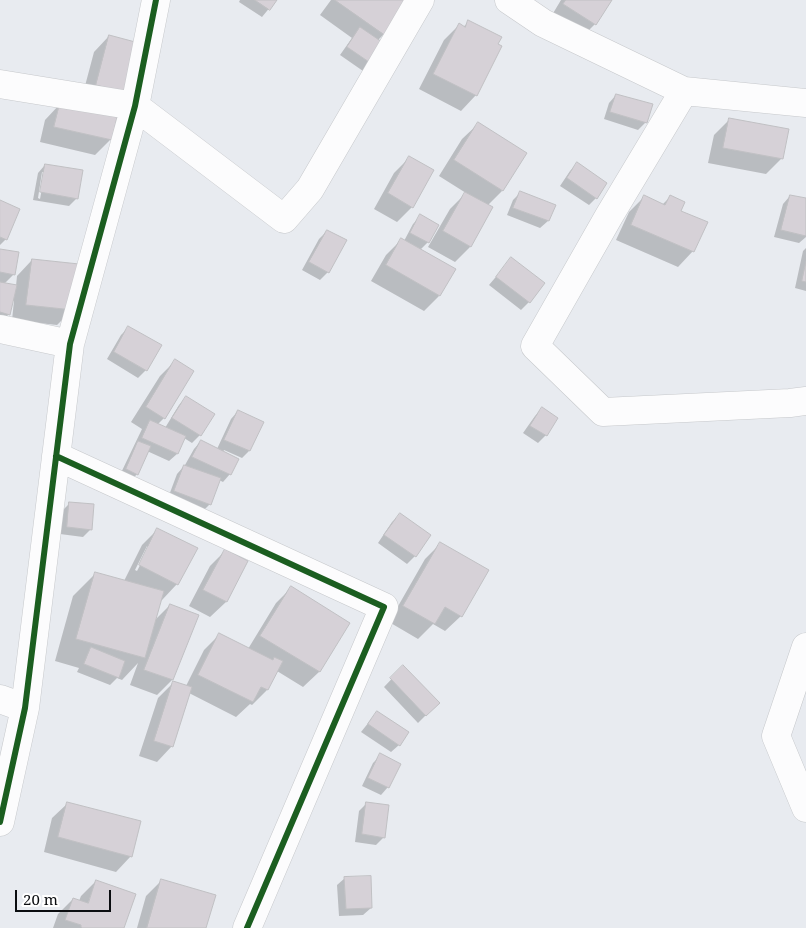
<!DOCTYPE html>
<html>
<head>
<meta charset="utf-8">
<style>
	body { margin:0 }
	#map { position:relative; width:806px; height:928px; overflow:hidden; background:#e8ebf0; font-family:"Noto Serif",serif }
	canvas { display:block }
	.scale { position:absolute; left:15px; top:890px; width:96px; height:22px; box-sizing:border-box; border:2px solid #0b0d10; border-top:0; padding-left:6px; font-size:15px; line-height:18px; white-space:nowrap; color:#0b0d10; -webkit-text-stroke:4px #fff; paint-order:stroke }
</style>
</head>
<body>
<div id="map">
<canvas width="806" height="928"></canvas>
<div class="scale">20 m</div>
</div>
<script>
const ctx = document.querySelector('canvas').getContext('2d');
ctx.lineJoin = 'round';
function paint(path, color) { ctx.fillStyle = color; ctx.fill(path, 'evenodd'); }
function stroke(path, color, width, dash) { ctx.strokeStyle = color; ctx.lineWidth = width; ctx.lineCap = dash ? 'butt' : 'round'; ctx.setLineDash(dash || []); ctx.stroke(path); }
const shadow = new Path2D(`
	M 240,0 L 276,0 L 262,17 L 239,2 Z
	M 331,0 L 408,0 L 384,34 L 378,40 L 384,45 L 363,71 L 340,55 L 352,38 L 320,15 Z
	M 561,0 L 610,0 L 595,24 L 580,39 L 549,20 Z
	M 469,22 L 476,95 L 461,111 L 419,89 L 444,40 L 459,25 L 463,27 Z
	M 109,36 L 125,92 L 81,101 L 94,52 Z
	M 616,95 L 646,122 L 638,130 L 604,119 L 609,103 Z
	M 60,104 L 115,118 L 110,140 L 95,155 L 40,142 L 45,120 Z
	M 730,119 L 782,158 L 766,174 L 708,163 L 714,135 Z
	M 478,124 L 502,191 L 487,206 L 491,208 L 470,247 L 455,262 L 428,247 L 450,209 L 466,193 L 439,176 L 462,139 Z
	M 410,157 L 412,207 L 397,222 L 374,209 L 394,173 Z
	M 577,164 L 596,198 L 589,205 L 560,186 L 570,171 Z
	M 45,165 L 77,198 L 69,206 L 33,200 L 38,173 ZM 42,172 L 45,172 L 40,199 L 38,198 Z
	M 521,192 L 554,205 L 548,221 L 540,228 L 507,215 L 513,200 Z
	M 790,196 L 806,200 L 806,237 L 799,243 L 774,237 L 783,204 Z
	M 644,197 L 662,205 L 670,197 L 693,251 L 678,267 L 616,240 L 629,212 Z
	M 0,202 L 6,239 L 0,245 Z
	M 421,216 L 429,241 L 420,250 L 439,296 L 424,311 L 371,281 L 386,255 L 401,240 L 404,241 L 413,224 Z
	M 327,231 L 328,272 L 320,280 L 302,270 L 319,239 Z
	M 806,248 L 806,291 L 795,288 L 803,251 Z
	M 0,250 L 14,274 L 4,284 L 16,286 L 17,276 L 32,260 L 72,310 L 57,325 L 12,320 L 14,301 L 12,300 L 9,314 L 0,323 Z
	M 511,259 L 529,302 L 521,310 L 489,285 Z
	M 129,327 L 160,346 L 146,370 L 138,378 L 107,359 L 121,335 Z
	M 175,361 L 164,418 L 157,425 L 165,428 L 179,405 L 186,398 L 213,415 L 200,435 L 192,443 L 184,438 L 177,454 L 169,461 L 147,451 L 137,474 L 130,482 L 119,477 L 142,429 L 131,422 L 160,376 Z
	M 542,409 L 546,435 L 538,443 L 523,433 L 535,416 Z
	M 238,411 L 262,422 L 249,451 L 242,458 L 224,450 L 223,452 L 230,474 L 223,482 L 219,480 L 210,504 L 202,512 L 168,498 L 177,474 L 185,465 L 194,449 L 201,441 L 217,449 L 231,419 Z
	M 70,503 L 91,529 L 83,537 L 60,534 L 62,511 Z
	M 400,515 L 429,535 L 415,556 L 407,564 L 378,543 L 392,522 Z
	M 158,529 L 177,584 L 162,600 L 160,599 L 154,621 L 170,605 L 172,680 L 157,695 L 130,685 L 138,663 L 122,680 L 117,678 L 110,685 L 77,672 L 79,668 L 55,661 L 73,596 L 96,573 L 124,581 L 142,545 ZM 147,546 L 150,546 L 137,571 L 135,570 Z
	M 440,544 L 461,616 L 445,631 L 433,624 L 418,639 L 389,622 L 425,559 Z
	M 226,550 L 246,561 L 226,602 L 210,617 L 189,606 L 210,566 Z
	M 291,588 L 349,623 L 319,672 L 303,687 L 277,671 L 267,690 L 252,705 L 250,704 L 236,717 L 189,693 L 172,746 L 157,762 L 139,756 L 158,698 L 173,683 L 186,686 L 204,650 L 220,634 L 248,649 L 276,603 Z
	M 403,667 L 438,703 L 418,723 L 384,687 Z
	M 377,712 L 399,745 L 391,752 L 361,732 Z
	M 381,755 L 388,787 L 381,795 L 362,786 L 373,763 Z
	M 68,803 L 131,856 L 116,872 L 44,852 L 52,818 Z
	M 367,803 L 384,837 L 376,845 L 355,842 L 359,811 Z
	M 345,878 L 371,908 L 363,915 L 339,916 L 337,885 Z
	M 96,881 L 123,928 L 53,928 L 58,914 L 73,899 L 79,901 L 81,896 Z
	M 161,881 L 205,928 L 137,928 L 146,896 Z`);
const building = new Path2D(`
	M 255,0 L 277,0 L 270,10 Z
	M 335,0 L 409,0 L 385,35 Z
	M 566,0 L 612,0 L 596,25 L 563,4 Z
	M 468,20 L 502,37 L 498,44 L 502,46 L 477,96 L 433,74 L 459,23 L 465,27 Z
	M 360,27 L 385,44 L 372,64 L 347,47 Z
	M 109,35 L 139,43 L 126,93 L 96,85 Z
	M 616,94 L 653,104 L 647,123 L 610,112 Z
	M 60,103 L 117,117 L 112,140 L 54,127 Z
	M 729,118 L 789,129 L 783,159 L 723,148 Z
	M 478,122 L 527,153 L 503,191 L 454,160 Z
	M 409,156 L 434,170 L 413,208 L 388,193 Z
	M 577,162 L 607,183 L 597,199 L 567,178 Z
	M 45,164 L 83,170 L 78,199 L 40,192 Z
	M 520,191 L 556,205 L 549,221 L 513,208 Z
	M 465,192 L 493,207 L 471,247 L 443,231 Z
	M 644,195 L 665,205 L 670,195 L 685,202 L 681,211 L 708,222 L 694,252 L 631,225 Z
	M 790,195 L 806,198 L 806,236 L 781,230 Z
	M 0,200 L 20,209 L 7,240 L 0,237 Z
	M 420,214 L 439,225 L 429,243 L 410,233 Z
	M 327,230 L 347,240 L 329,273 L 309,262 Z
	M 401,238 L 456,269 L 440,296 L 386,265 Z
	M 0,249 L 19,252 L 15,275 L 0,272 Z
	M 511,257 L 545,283 L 530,303 L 496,277 Z
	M 32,259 L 79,264 L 73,310 L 26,305 Z
	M 806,262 L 806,282 L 802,281 Z
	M 0,282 L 17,285 L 10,315 L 0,312 Z
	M 128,326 L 162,345 L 147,371 L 114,352 Z
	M 175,359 L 194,371 L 165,419 L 146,407 Z
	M 186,396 L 215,414 L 201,436 L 172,418 Z
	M 542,407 L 558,418 L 547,436 L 530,426 Z
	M 238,410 L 264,422 L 250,451 L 224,440 Z
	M 150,420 L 186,436 L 178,454 L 142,438 Z
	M 201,440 L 239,459 L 231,475 L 192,457 Z
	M 138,441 L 151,446 L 138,475 L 126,469 Z
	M 184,465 L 221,478 L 211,505 L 174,491 Z
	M 69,502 L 94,504 L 92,530 L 67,527 Z
	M 400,513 L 431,535 L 416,557 L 384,535 Z
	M 157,528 L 198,548 L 178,585 L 139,565 Z
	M 440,542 L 489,570 L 462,617 L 445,607 L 435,624 L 403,606 Z
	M 225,549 L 248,561 L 227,602 L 203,590 Z
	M 95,572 L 164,591 L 145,658 L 76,639 Z
	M 291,586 L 350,623 L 320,672 L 260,636 Z
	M 170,604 L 199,615 L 173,680 L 144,670 Z
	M 219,633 L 273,660 L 274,657 L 283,661 L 268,690 L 261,687 L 253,702 L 198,675 Z
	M 91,647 L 125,661 L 119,678 L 84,664 Z
	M 403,665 L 440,703 L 426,716 L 390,678 Z
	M 173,681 L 192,687 L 173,747 L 154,741 Z
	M 377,711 L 409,732 L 400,746 L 368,724 Z
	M 380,753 L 401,764 L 389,788 L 368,778 Z
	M 67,802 L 141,821 L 132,857 L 58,837 Z
	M 366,802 L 389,805 L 385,838 L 362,834 Z
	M 371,876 L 372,908 L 346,909 L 344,877 Z
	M 161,879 L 216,895 L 206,928 L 147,928 Z
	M 96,880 L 136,894 L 124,928 L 82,928 L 81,927 L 81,925 L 65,920 L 73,898 L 88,903 Z`);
const minor = new Path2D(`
	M 509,0 L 543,23 L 684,91 L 806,103
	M 0,84 L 135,106 L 284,219 L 310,189 L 420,0
	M 684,91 L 609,216 L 535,346 L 603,412 L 790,403 L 806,401
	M 0,329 L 70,344
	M 56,456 L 384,607 L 247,928
	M 806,647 L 776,736 L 806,808
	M 0,699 L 25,708
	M 0,822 L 25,708 L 70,344 L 135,106 L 156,0`);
const cycleway = new Path2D(`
	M 56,456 L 384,607 L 247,928
	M 0,822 L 25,708 L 70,344 L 135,106 L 156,0`);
paint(shadow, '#0003');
paint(building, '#d6d1d7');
stroke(building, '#c0c0c3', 1);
stroke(minor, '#c6c8cb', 29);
stroke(minor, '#fcfcfd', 28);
stroke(cycleway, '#1b5e20', 6);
</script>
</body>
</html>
